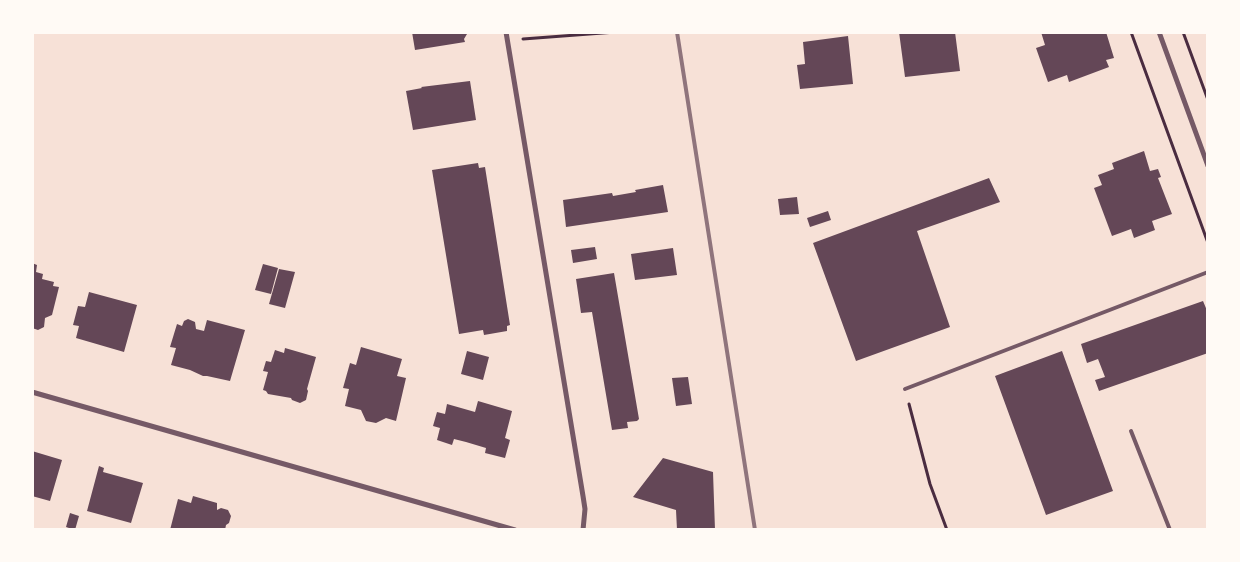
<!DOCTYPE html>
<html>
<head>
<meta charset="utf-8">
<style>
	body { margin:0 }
	#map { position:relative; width:1240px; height:562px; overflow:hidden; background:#f7e1d7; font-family:Montserrat,sans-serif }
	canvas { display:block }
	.frame { position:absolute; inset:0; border:34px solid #fffaf5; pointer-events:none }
</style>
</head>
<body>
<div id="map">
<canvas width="1240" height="562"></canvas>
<div class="frame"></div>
</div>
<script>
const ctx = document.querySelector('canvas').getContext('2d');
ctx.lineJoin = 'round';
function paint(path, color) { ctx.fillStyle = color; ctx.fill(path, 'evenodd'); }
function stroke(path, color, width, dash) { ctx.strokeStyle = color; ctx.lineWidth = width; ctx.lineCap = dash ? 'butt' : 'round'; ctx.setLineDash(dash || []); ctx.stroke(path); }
const building = new Path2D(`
	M 412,32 L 466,32 L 467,34 L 464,39 L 465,42 L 415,50 Z
	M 899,32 L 955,32 L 960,71 L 905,77 Z
	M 1041,32 L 1106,32 L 1114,58 L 1106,60 L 1109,67 L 1069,82 L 1067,75 L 1048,82 L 1036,48 L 1045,45 Z
	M 848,36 L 853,84 L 800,89 L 797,65 L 805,64 L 803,42 Z
	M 470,81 L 476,120 L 413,130 L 406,91 L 422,88 L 421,87 Z
	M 1144,151 L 1150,171 L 1158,169 L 1161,177 L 1158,178 L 1172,214 L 1152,221 L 1155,230 L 1134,238 L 1131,229 L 1112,236 L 1094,188 L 1102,185 L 1098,175 L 1114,169 L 1112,163 Z
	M 478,163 L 479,168 L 485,167 L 510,325 L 507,326 L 507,331 L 484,335 L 483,330 L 459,334 L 432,170 Z
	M 989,178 L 1000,202 L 917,231 L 950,327 L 856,361 L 813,243 Z
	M 663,185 L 668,212 L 566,227 L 563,200 L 612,193 L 613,196 L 636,192 L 635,190 Z
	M 797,197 L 799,214 L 780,215 L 778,199 Z
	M 828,211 L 831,220 L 810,227 L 807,218 Z
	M 595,247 L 597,259 L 573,263 L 571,250 Z
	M 673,248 L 677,275 L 635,280 L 631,254 Z
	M 32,263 L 37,265 L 36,272 L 43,274 L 42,279 L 54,282 L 53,286 L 59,287 L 52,315 L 45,318 L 44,327 L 38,330 L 32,328 Z
	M 263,264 L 278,268 L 271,294 L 255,290 Z
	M 279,269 L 295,272 L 285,308 L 269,304 Z
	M 614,273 L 639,419 L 637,421 L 627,422 L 628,428 L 612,430 L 592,312 L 581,313 L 576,279 Z
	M 89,292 L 137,305 L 124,352 L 76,338 L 79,326 L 73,325 L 78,306 L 85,307 Z
	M 1203,301 L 1208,313 L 1208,353 L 1099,391 L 1095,380 L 1105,377 L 1098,359 L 1087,363 L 1081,344 Z
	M 188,319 L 195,322 L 196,329 L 204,331 L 207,320 L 245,330 L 230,381 L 207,376 L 203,376 L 190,370 L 171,365 L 176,348 L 170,347 L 177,324 L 182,326 L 184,321 Z
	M 361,347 L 402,359 L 397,376 L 406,378 L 396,421 L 386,418 L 376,423 L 366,421 L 361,410 L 345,406 L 349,389 L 343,388 L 350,363 L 356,365 Z
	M 285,348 L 316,357 L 307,389 L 308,391 L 306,400 L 300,403 L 292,400 L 291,398 L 268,394 L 266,391 L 263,390 L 268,372 L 263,371 L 266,361 L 271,362 L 275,350 L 284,353 Z
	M 467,351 L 489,357 L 483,380 L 461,374 Z
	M 1062,351 L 1113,491 L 1046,515 L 995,376 Z
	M 688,377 L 692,404 L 676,406 L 672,378 Z
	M 478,401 L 512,411 L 505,438 L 510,440 L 505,458 L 485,453 L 486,448 L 466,442 L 454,439 L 452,445 L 437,440 L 440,428 L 433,426 L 437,412 L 445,414 L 447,404 L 475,412 Z
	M 32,451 L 62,460 L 50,501 L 32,496 Z
	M 663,458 L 713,472 L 715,530 L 677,530 L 676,510 L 633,497 Z
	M 99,466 L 104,468 L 103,472 L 143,483 L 131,523 L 87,511 Z
	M 193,496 L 217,503 L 217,510 L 221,508 L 228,510 L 231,516 L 229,523 L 226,525 L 225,530 L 170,530 L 178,499 L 191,503 Z
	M 70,513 L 79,516 L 75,530 L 66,527 Z`);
const path = new Path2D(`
	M 669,32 L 678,32
	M 1131,32 L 1208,243
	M 1183,32 L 1208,100
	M 523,39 L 616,32
	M 909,404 L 930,484 L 947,530`);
const service = new Path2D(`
	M 905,389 L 1208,272
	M 1131,431 L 1170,530`);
const minor = new Path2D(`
	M 506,32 L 583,496 L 585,509 L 583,530
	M 1159,32 L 1208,166
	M 32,392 L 515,530`);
const rail = new Path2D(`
	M 677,32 L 755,530`);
paint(building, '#644757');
stroke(path, '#4a2c40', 3);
stroke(service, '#755966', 4);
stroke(minor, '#755966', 5);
stroke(rail, '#8f747c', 4);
</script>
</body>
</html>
